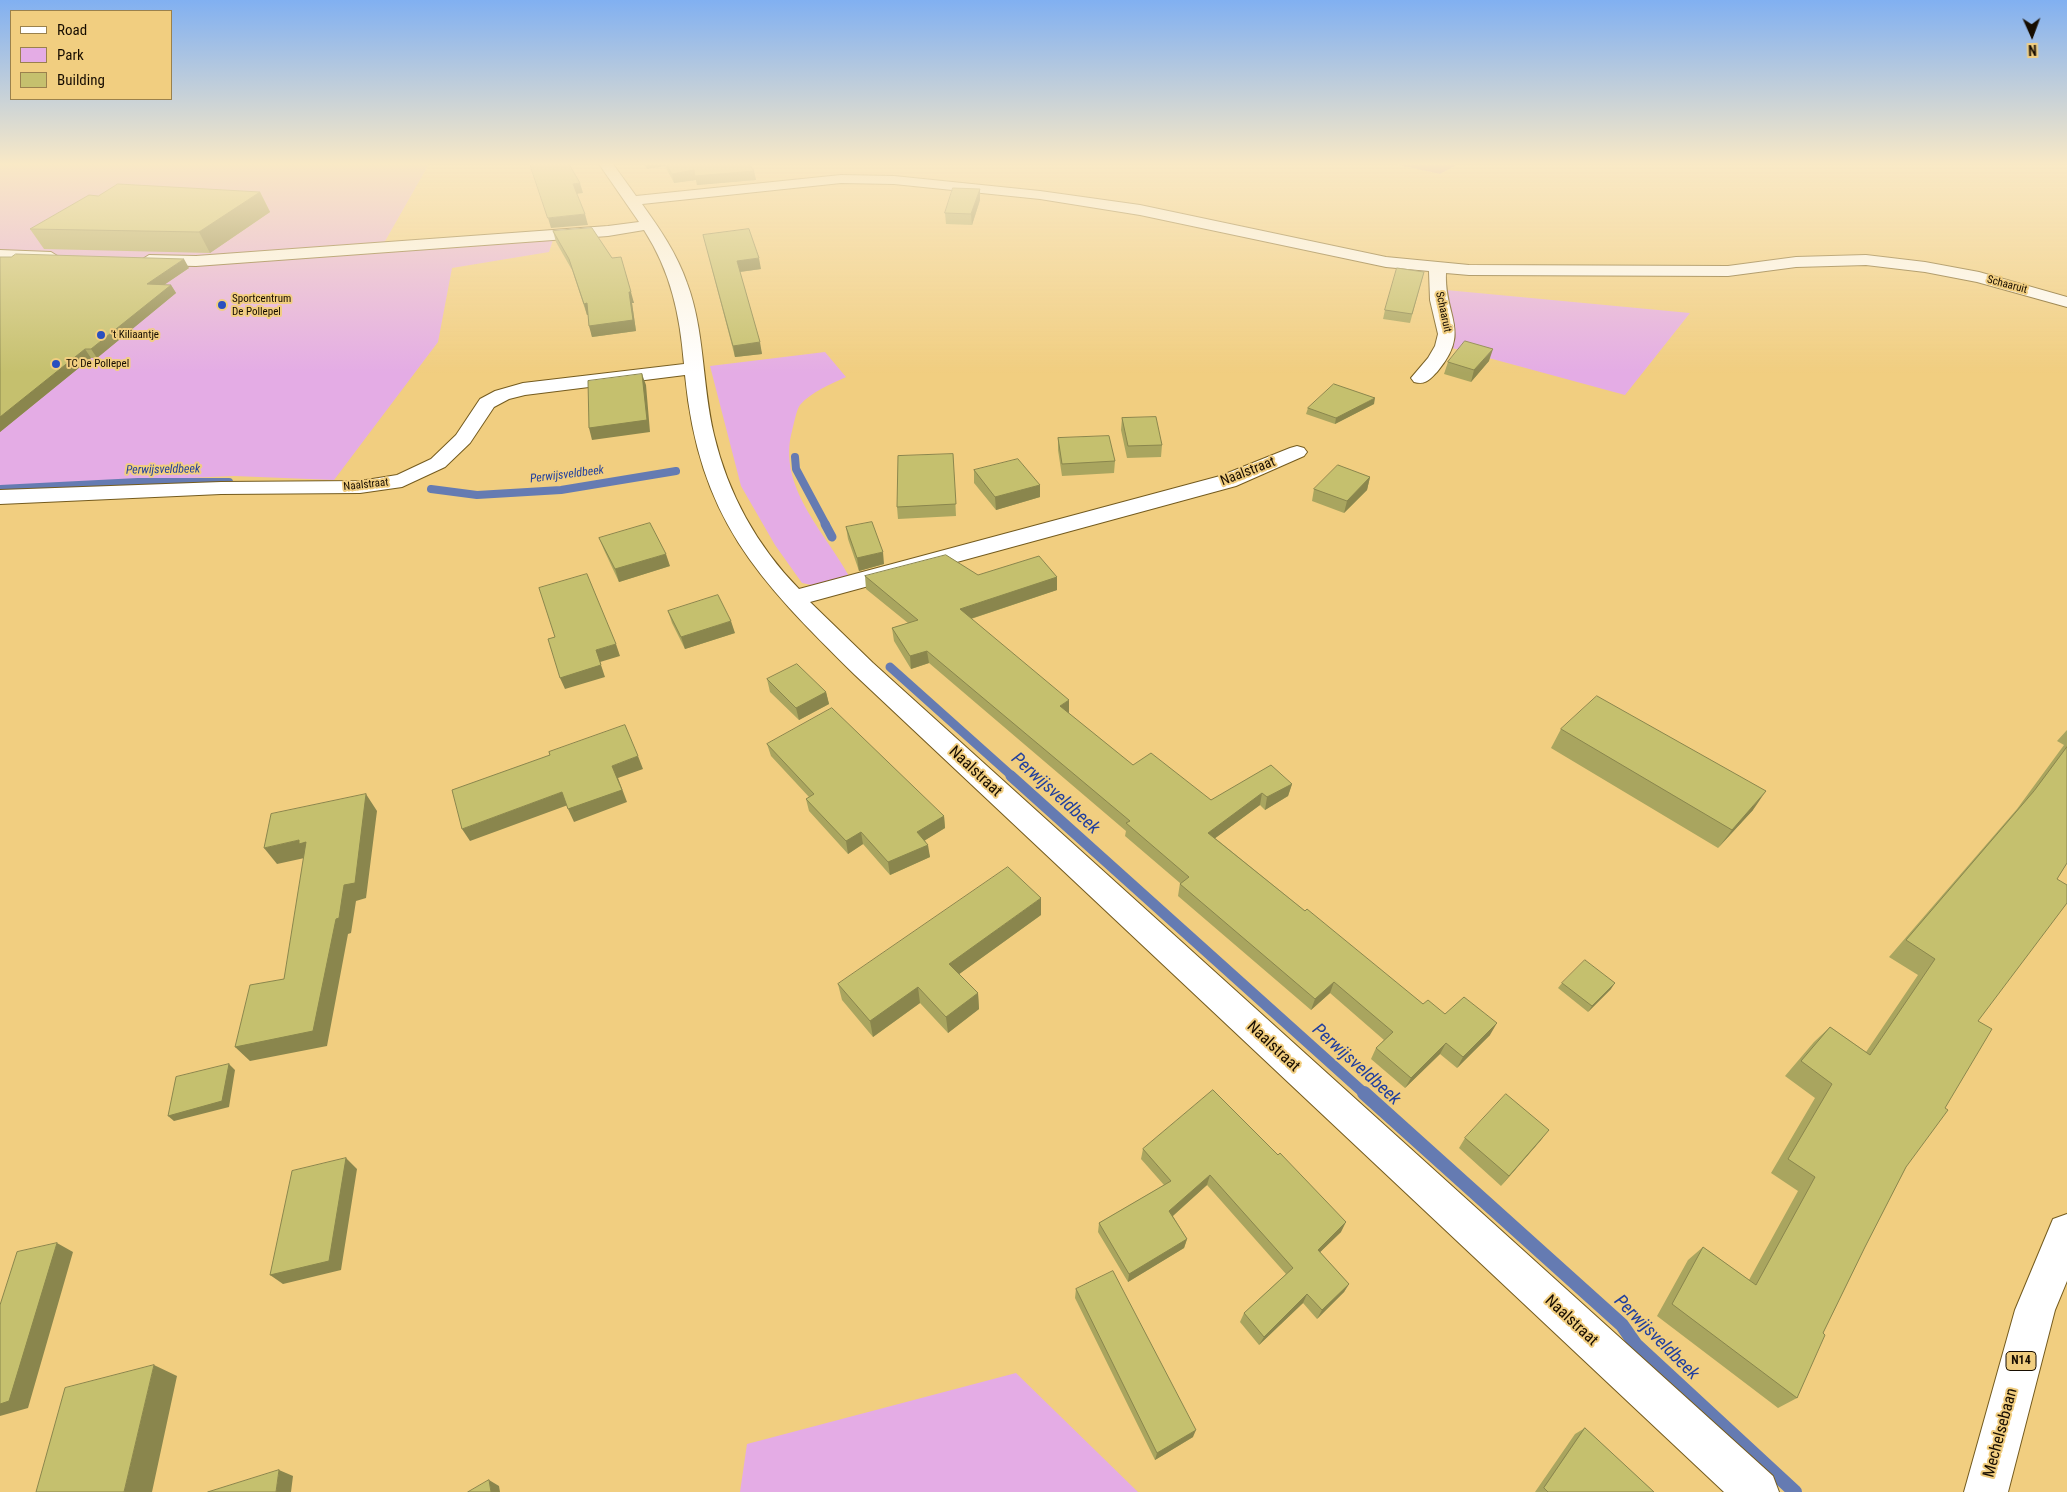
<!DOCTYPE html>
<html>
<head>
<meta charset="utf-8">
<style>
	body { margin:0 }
	#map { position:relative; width:2067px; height:1492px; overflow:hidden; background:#f1ce80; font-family:"Roboto Condensed",sans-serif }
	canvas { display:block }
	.legend { position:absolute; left:10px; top:10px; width:162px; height:90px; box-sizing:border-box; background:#f1ce80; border:1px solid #9a814d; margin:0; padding:6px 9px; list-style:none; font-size:15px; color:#170d00 }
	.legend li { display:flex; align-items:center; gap:10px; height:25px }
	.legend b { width:25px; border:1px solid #9a814d }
	.north { position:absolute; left:2007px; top:10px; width:50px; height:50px; -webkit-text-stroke:4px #f1ce80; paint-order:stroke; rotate:178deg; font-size:14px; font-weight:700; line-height:20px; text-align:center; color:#170d00 }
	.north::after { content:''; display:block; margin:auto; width:18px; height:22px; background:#170d00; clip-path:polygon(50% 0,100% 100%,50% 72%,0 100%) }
</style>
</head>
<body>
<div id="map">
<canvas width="2067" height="1492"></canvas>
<ul class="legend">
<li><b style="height:6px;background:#fff"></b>Road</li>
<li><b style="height:14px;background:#e4ace5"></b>Park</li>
<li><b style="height:14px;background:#c5c06e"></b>Building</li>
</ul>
<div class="north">N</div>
</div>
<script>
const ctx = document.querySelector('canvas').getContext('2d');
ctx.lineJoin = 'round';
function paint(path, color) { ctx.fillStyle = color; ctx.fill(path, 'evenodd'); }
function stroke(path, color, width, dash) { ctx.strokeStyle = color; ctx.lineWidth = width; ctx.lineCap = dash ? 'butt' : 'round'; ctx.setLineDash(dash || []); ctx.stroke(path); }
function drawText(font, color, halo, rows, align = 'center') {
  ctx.font = font + ' "Roboto Condensed",sans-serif'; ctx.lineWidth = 4; ctx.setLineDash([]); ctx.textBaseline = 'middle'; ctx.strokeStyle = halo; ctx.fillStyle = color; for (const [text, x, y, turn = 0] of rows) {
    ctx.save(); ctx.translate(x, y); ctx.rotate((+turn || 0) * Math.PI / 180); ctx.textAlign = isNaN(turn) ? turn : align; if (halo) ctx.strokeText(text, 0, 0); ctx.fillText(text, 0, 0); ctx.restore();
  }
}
const green = new Path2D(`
	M 0,164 L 429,164 L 384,243 L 556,231 L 549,252 L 452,268 L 438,342 L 334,480 L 234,476 L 0,486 Z
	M 1446,290 L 1690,313 L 1625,395 L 1452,348 L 1455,337 Z
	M 825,352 L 846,377 C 831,384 811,392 800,405 C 796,411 794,424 792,431 C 777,486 824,531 849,576 L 817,586 L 802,583 L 775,545 L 741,486 L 710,366 Z
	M 1016,1373 L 1138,1492 L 740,1492 L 747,1444 Z`);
const forest = new Path2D(`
	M 1394,164 L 1458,164 L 1440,174 Z`);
const streamFar3 = new Path2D(`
	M 795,457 L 796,469 L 826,525
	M 0,489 L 138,482 L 229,482
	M 431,489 L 477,495 L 561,490 L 676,471`);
const streamFar2 = new Path2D(`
	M 825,524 L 832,537
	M 890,667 L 1013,777`);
const streamFar1 = new Path2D(`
	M 1011,776 L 1365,1094`);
const stream = new Path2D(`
	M 1364,1093 L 1622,1325 L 1636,1345 L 1795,1492`);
const minor = new Path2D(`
	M 599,164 L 613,164 L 636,196 L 841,175 L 894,176 L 1040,191 L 1140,205 L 1386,257 L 1469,265 L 1728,266 L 1796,257 L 1866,255 L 1925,262 L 1979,272 L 2067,297 L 2067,307 L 1977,282 L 1925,272 L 1866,265 L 1796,267 L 1728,276 L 1469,275 L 1446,273 C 1444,317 1472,331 1437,372 C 1429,380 1426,385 1414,382 L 1411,378 L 1428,358 L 1435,346 L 1438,334 L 1430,300 L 1429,271 L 1386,267 L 1140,215 L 1040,199 L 894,184 L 841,183 L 642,204 C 660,229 677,254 687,283 C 705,331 702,385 714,435 C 728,494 757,546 799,589 L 1220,476 L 1290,448 L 1297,446 L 1304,448 L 1307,452 L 1304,456 L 1236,486 L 810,602 L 873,663 L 1773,1476 L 1779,1492 L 1724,1492 L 855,675 C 757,578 699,519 685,375 L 525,395 L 509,399 L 494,407 L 470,443 L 445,467 L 402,487 L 360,493 L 221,494 L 0,504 L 0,490 L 221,482 L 360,481 L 397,475 L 431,459 L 456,435 L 480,399 L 495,391 L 523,383 L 684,364 C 680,315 671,272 644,230 L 608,236 L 196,266 L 149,265 L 141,260 L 149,255 L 196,256 L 608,226 L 639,222 Z
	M 0,250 L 51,252 L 59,257 L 51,262 L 0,260 Z`);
const major = new Path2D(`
	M 2067,1214 L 2067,1281 L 2055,1310 L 2008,1492 L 1964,1492 L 2015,1310 L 2053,1219 Z`);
const wall = new Path2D(`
	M 644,164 L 749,164 L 754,171 L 756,180 L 697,185 L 696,180 L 674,183 L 665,166 L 647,169 Z
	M 980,189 L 980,200 L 972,225 L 946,224 L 945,213 Z
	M 260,192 L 270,212 L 210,253 L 44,249 L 30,229 L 98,196 Z
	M 553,231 L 612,258 L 634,303 L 632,303 L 636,331 L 592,337 L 588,315 L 587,315 L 572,270 L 556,242 Z
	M 703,235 L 761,269 L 740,272 L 762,354 L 735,357 Z
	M 0,257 L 189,268 L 164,285 L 171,285 L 176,293 L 97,358 L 91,358 L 0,432 Z
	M 1424,272 L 1410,323 L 1383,319 L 1385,310 Z
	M 1489,361 L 1471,382 L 1444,374 L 1448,362 Z
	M 1374,404 L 1335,424 L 1306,414 L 1308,408 Z
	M 1122,418 L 1162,445 L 1161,457 L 1127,458 L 1121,430 Z
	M 1058,438 L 1115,461 L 1114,473 L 1062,476 L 1058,450 Z
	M 953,454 L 956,516 L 898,519 L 897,507 Z
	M 974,470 L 1040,485 L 1040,497 L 996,510 L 974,483 Z
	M 1370,477 L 1367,490 L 1344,513 L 1312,501 L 1314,489 Z
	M 846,527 L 884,564 L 859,571 L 848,539 Z
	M 599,538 L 670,566 L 619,582 L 604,550 Z
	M 978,575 L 1057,577 L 1057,590 L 971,619 L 1068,713 L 1133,765 L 1211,800 L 1292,784 L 1288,796 L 1265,810 L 1260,805 L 1215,838 L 1305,911 L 1423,1004 L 1490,1035 L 1457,1068 L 1440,1054 L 1405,1088 L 1371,1059 L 1376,1048 L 1384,1040 L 1330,993 L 1311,1010 L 1178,896 L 1180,883 L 1125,836 L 1126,831 L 929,663 L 911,669 L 894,641 L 892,628 L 908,623 L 866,589 L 865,576 Z
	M 668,611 L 735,633 L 685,649 L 672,623 Z
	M 767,679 L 826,692 L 829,704 L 799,720 L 770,692 Z
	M 1561,729 L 1753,810 L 1718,848 L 1551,748 Z
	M 2067,730 L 2067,863 L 2057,879 L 1978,1021 L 1906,1167 L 1865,1247 L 1823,1333 L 1797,1398 L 1778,1408 L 1657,1316 L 1688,1260 L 1703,1247 L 1749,1280 L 1798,1191 L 1771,1173 L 1815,1098 L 1785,1076 L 1814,1042 L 1830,1027 L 1866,1052 L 1918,975 L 1889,957 L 2017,809 L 2064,745 L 2057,741 Z
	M 767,744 L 944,816 L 945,828 L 925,840 L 930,857 L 890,875 L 863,844 L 848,854 L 809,811 L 806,799 L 809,797 L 771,756 Z
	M 1041,915 L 959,974 L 978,993 L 979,1009 L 948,1033 L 920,1003 L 873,1037 L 842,1000 L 838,984 Z
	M 1562,983 L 1611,989 L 1588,1012 L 1558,988 Z
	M 1213,1090 L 1341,1232 L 1320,1252 L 1349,1284 L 1344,1292 L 1317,1319 L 1303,1303 L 1259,1345 L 1240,1322 L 1244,1313 L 1286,1274 L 1207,1185 L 1173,1216 L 1187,1239 L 1184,1248 L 1128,1282 L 1098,1232 L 1099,1223 L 1164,1185 L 1141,1159 L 1143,1149 Z
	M 1465,1138 L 1541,1140 L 1501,1186 L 1459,1148 Z
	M 1076,1289 L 1193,1437 L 1155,1460 L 1075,1298 Z
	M 1585,1428 L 1654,1492 L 1535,1492 L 1575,1434 Z`);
const shadedWall = new Path2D(`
	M 646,164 L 665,164 L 665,166 L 647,169 Z
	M 694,170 L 754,171 L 756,180 L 697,185 L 696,180 L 674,183 L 672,174 Z
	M 580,183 L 583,193 L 576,194 L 573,184 Z
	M 980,189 L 980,200 L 972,225 L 971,214 Z
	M 260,192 L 270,212 L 210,253 L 199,232 Z
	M 585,214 L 588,225 L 551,228 L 548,218 Z
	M 759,258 L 761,269 L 739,272 L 737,261 Z
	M 184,259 L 189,268 L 152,293 L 147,284 Z
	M 171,285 L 176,293 L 97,358 L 91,349 Z
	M 629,292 L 631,292 L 634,303 L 632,303 L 636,331 L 592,337 L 589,326 Z
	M 587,303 L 590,314 L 587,315 L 584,304 Z
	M 760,342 L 762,354 L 735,357 L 733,346 Z
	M 85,349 L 91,358 L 0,432 L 0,417 Z
	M 1493,349 L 1489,361 L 1471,382 L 1474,370 Z
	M 642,374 L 646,385 L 650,432 L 592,440 L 589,428 Z
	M 1375,398 L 1374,404 L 1335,424 L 1336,418 Z
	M 1370,477 L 1367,490 L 1344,513 L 1347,501 Z
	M 1040,485 L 1040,497 L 996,510 L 995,497 Z
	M 883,552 L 884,564 L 859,571 L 857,558 Z
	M 666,554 L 670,566 L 619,582 L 615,569 Z
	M 1057,577 L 1057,590 L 961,622 L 960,609 Z
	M 731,621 L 735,633 L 685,649 L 681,637 Z
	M 616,644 L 620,656 L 600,662 L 605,677 L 565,689 L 560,678 L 596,650 Z
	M 927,651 L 929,663 L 911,669 L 910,656 Z
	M 826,692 L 829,704 L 799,720 L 796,708 Z
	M 1069,700 L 1069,713 L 1059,719 L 1060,706 Z
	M 638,756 L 643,769 L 618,778 L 627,802 L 574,822 L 568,809 L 612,766 Z
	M 1292,784 L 1288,796 L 1265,810 L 1267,797 Z
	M 1766,791 L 1753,810 L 1718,848 L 1732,830 Z
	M 562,792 L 568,805 L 470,841 L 462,829 Z
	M 1262,793 L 1260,805 L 1206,845 L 1208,833 Z
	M 366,794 L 377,811 L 366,898 L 356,901 L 351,933 L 348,934 L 327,1046 L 250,1061 L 235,1047 L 336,919 Z
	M 944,816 L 945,828 L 919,844 L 917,832 Z
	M 861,832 L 863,844 L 848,854 L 846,841 Z
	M 299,840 L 306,842 L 309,857 L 277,864 L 264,848 Z
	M 928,845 L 930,857 L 890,875 L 888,862 Z
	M 1041,898 L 1041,915 L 951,980 L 949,964 Z
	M 1334,982 L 1330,993 L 1311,1010 L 1315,999 Z
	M 1615,983 L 1611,989 L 1588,1012 L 1592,1006 Z
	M 918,987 L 920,1003 L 873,1037 L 870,1021 Z
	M 978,993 L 979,1009 L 948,1033 L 946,1017 Z
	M 1497,1023 L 1490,1035 L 1457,1068 L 1463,1057 Z
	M 1446,1043 L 1440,1054 L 1405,1088 L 1411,1078 Z
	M 229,1064 L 235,1070 L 229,1107 L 174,1121 L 168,1116 Z
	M 1549,1130 L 1541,1140 L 1501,1186 L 1509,1176 Z
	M 346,1158 L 357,1169 L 341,1270 L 283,1284 L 270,1275 Z
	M 1210,1175 L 1207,1185 L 1167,1221 L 1169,1211 Z
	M 1346,1222 L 1341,1232 L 1313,1259 L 1318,1250 Z
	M 1187,1239 L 1184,1248 L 1128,1282 L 1129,1274 Z
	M 57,1243 L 73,1252 L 28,1408 L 0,1416 L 0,1404 Z
	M 1349,1284 L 1344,1292 L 1317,1319 L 1322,1310 Z
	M 1307,1294 L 1303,1303 L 1259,1345 L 1264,1337 Z
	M 154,1365 L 177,1376 L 152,1492 L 124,1492 Z
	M 1196,1430 L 1193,1437 L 1155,1460 L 1157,1453 Z
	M 279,1470 L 293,1476 L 291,1492 L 276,1492 Z
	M 489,1480 L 499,1486 L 500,1492 L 491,1492 Z`);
const building = new Path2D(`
	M 530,164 L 569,164 L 580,183 L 573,184 L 585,214 L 548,218 Z
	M 667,164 L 749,164 L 754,171 L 695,176 L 694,170 L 672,174 Z
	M 118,184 L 260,192 L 199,232 L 30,229 L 89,195 L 98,196 Z
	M 953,188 L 980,189 L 971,214 L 945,213 Z
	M 592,228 L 612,258 L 621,257 L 631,292 L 629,292 L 633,320 L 589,326 L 587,303 L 584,304 L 569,259 L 553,231 Z
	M 749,229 L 759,258 L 737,261 L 760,342 L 733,346 L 703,235 Z
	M 16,254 L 184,259 L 147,284 L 171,285 L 91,349 L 85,349 L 0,417 L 0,257 L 11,257 Z
	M 1397,268 L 1424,272 L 1412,314 L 1385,310 Z
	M 1465,341 L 1493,349 L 1474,370 L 1448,362 Z
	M 642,374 L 647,420 L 589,428 L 588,381 Z
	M 1334,384 L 1375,398 L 1336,418 L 1308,408 Z
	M 1156,417 L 1162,445 L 1128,446 L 1122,418 Z
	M 1109,436 L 1115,461 L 1062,464 L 1058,438 Z
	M 953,454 L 956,504 L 897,507 L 898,456 Z
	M 1018,459 L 1040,485 L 995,497 L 974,470 Z
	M 1338,465 L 1370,477 L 1347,501 L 1314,489 Z
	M 872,522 L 883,552 L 857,558 L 846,527 Z
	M 650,523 L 666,554 L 615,569 L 599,538 Z
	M 946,555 L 978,575 L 1039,556 L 1057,577 L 960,609 L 1069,700 L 1060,706 L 1133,765 L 1151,753 L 1211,800 L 1271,765 L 1292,784 L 1267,797 L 1262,793 L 1208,833 L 1305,911 L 1307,909 L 1423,1004 L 1428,1000 L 1445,1014 L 1464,997 L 1497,1023 L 1463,1057 L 1446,1043 L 1411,1078 L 1376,1048 L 1393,1032 L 1334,982 L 1315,999 L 1180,884 L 1189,877 L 1126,823 L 1130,821 L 927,651 L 910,656 L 892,628 L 918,620 L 865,576 Z
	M 587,574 L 616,644 L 596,650 L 601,665 L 560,678 L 548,639 L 555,637 L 539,588 Z
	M 718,595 L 731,621 L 681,637 L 668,611 Z
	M 797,664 L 826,692 L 796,708 L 767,679 Z
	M 1597,696 L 1766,791 L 1732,830 L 1561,729 Z
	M 832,708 L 944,816 L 917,832 L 928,845 L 888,862 L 861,832 L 846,841 L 806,799 L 814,794 L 767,744 Z
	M 625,725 L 638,756 L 612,766 L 622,790 L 568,809 L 562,792 L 462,829 L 452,790 L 550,755 L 549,752 Z
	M 2067,747 L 2067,863 L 2057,879 L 2067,885 L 2067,903 L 1978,1021 L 1992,1029 L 1945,1108 L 1948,1110 L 1906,1167 L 1865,1247 L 1823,1333 L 1825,1335 L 1797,1398 L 1672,1304 L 1703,1247 L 1756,1285 L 1815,1177 L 1788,1159 L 1832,1084 L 1801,1061 L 1830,1027 L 1870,1055 L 1935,959 L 1906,940 L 2034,791 Z
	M 366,794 L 355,883 L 344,885 L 339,918 L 336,919 L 313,1031 L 235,1047 L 250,985 L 284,979 L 306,842 L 299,844 L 299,840 L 264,848 L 271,814 Z
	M 1008,867 L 1041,898 L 949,964 L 978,993 L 946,1017 L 918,987 L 870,1021 L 838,984 Z
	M 1585,960 L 1615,983 L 1592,1006 L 1562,983 Z
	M 229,1064 L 222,1101 L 168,1116 L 176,1077 Z
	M 1213,1090 L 1278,1155 L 1280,1153 L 1346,1222 L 1318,1250 L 1349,1284 L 1322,1310 L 1307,1294 L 1264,1337 L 1244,1313 L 1293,1268 L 1210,1175 L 1169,1211 L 1187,1239 L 1129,1274 L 1099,1223 L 1171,1181 L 1143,1149 Z
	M 1506,1094 L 1549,1130 L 1509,1176 L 1465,1138 Z
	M 346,1158 L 329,1261 L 270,1275 L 292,1171 Z
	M 57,1243 L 9,1401 L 0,1404 L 0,1305 L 17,1252 Z
	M 1113,1271 L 1196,1430 L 1157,1453 L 1076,1289 Z
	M 154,1365 L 124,1492 L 36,1492 L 65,1388 Z
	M 1585,1428 L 1654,1492 L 1548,1492 L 1544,1488 Z
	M 279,1470 L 276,1492 L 208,1492 Z
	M 489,1480 L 491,1492 L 468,1492 Z`);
const markers = [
	[222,305,5,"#2a4fbf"],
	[101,335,5,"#2a4fbf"],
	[56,364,5,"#2a4fbf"]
];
const farStreetnames = [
	["Schaaruit",2007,285,15],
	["Schaaruit",1443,312,78],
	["Naalstraat",366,485,-6]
];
const farPoinames = [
	["Sportcentrum",232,299],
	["De Pollepel",232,312],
	["'t Kiliaantje",111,335],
	["TC De Pollepel",66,364]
];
const farWaternames = [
	["Perwijsveldbeek",163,470,-1],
	["Perwijsveldbeek",567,475,-7]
];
const shields = [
	[2021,1361,30]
];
const shieldNames = [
	["N14",2021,1361]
];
const streetNames = [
	["Naalstraat",1248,472,-21]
];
const nearStreetnames = [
	["Naalstraat",975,772,43],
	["Naalstraat",1273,1047,43],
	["Naalstraat",1571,1321,43],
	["Mechelsebaan",2001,1433,-75]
];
const nearWaternames = [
	["Perwijsveldbeek",1055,794,42],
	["Perwijsveldbeek",1356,1065,42],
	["Perwijsveldbeek",1656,1338,45]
];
paint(green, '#e4ace5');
paint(forest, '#c37dc5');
stroke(streamFar3, '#657bb2', 8);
stroke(streamFar2, '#657bb2', 9);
stroke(streamFar1, '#657bb2', 11);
stroke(stream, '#657bb2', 14);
stroke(minor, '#745b1e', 2);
stroke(major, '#745b1e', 2);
paint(minor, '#fff');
paint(major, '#fff');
paint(wall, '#a9a55f');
paint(shadedWall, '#8a864d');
paint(building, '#c5c06e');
stroke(building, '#8a864d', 1);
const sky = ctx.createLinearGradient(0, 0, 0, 373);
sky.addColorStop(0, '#81b0f1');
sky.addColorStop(0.44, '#f9e9c6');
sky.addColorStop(1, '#f9e9c600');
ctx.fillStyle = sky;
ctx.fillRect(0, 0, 2067, 373);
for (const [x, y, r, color] of markers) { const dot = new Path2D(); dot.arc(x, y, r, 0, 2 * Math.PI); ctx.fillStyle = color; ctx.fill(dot); stroke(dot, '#f1ce80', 2); }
drawText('11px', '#170d00', '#f1ce80', farStreetnames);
drawText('11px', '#170d00', '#f1ce80', farPoinames, 'left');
drawText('italic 12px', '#203f9e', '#f1ce80', farWaternames);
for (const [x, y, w] of shields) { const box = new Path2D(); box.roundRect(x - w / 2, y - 9.5, w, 19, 4); ctx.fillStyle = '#f1ce80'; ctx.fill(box); stroke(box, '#170d00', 1); }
drawText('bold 12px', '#170d00', null, shieldNames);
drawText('14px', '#170d00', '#f1ce80', streetNames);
drawText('16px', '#170d00', '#f1ce80', nearStreetnames);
drawText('italic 18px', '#203f9e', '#f1ce80', nearWaternames);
</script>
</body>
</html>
